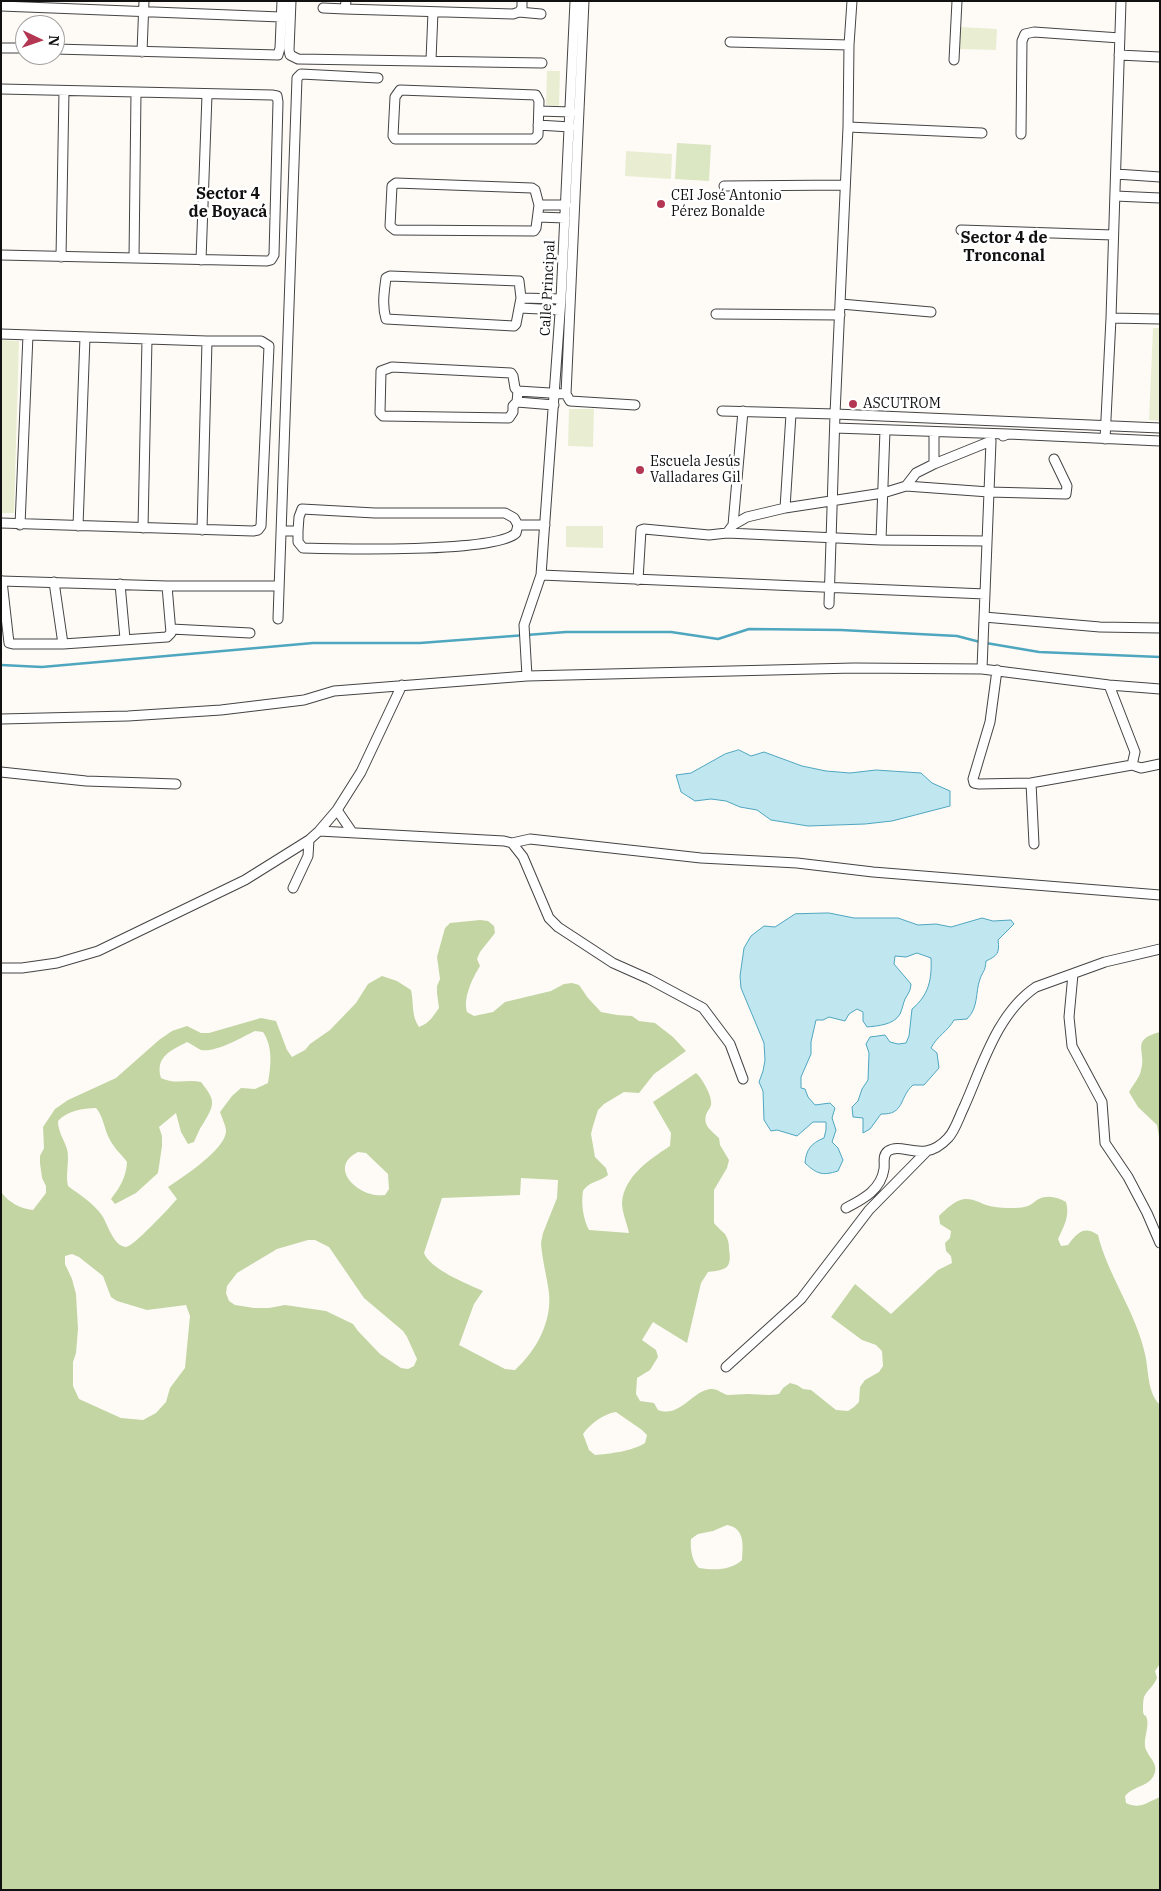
<!DOCTYPE html>
<html>
<head>
<meta charset="utf-8">
<style>
	body { margin:0 }
	#map { position:relative; width:1161px; height:1891px; overflow:hidden; background:#fefbf6; font-family:"IBM Plex Serif",serif }
	canvas { display:block }
	.frame { position:absolute; inset:0; border:2px solid #111; pointer-events:none }
	.north { position:absolute; left:15px; top:15px; width:50px; height:50px; box-sizing:border-box; background:#fff; border:1px solid #a0a0a0; border-radius:50%; rotate:93deg; font-size:14px; font-weight:700; line-height:20px; text-align:center; color:#111 }
	.north::after { content:''; display:block; margin:auto; width:18px; height:22px; background:#b33752; clip-path:polygon(50% 0,100% 100%,50% 72%,0 100%) }
</style>
</head>
<body>
<div id="map">
<canvas width="1161" height="1891"></canvas>
<div class="frame"></div>
<div class="north">N</div>
</div>
<script>
const ctx = document.querySelector('canvas').getContext('2d');
ctx.lineJoin = 'round';
function paint(path, color) { ctx.fillStyle = color; ctx.fill(path, 'evenodd'); }
function stroke(path, color, width, dash) { ctx.strokeStyle = color; ctx.lineWidth = width; ctx.lineCap = dash ? 'butt' : 'round'; ctx.setLineDash(dash || []); ctx.stroke(path); }
function drawText(font, color, halo, rows, align = 'center') {
  ctx.font = font + ' "IBM Plex Serif",serif'; ctx.lineWidth = 5; ctx.setLineDash([]); ctx.textBaseline = 'middle'; ctx.strokeStyle = halo; ctx.fillStyle = color; for (const [text, x, y, turn = 0] of rows) {
    ctx.save(); ctx.translate(x, y); ctx.rotate((+turn || 0) * Math.PI / 180); ctx.textAlign = isNaN(turn) ? turn : align; if (halo) ctx.strokeText(text, 0, 0); ctx.fillText(text, 0, 0); ctx.restore();
  }
}
const green = new Path2D(`
	M 677,143 L 711,145 L 709,181 L 675,179 Z`);
const forest = new Path2D(`
	M 480,920 L 488,921 L 494,926 L 495,933 L 480,952 L 477,959 L 480,966 C 472,979 463,998 467,1012 L 474,1016 L 493,1012 L 505,1002 L 551,991 L 564,984 L 572,983 L 579,985 L 588,998 L 601,1012 L 617,1015 L 632,1016 L 639,1021 L 655,1023 L 673,1037 L 686,1051 L 654,1074 L 639,1093 L 624,1092 L 604,1104 L 598,1110 L 593,1126 L 591,1134 L 595,1157 L 606,1168 L 608,1175 C 598,1183 591,1180 583,1191 C 581,1203 583,1219 589,1230 L 629,1233 C 627,1224 622,1212 622,1203 C 624,1176 649,1160 670,1146 L 671,1133 L 653,1102 L 696,1073 C 702,1078 713,1097 711,1105 C 710,1109 707,1111 706,1115 C 703,1126 712,1131 719,1138 L 720,1145 L 729,1160 L 727,1168 L 714,1190 L 714,1223 C 717,1227 721,1230 725,1234 C 728,1239 729,1243 729,1249 C 732,1268 727,1270 708,1272 L 701,1283 L 687,1343 L 653,1322 L 642,1340 L 656,1350 L 658,1357 L 650,1370 L 637,1378 L 636,1394 L 640,1401 L 654,1403 L 658,1410 C 680,1418 691,1392 710,1389 C 718,1388 722,1394 728,1395 C 734,1395 741,1394 748,1394 C 759,1394 769,1396 779,1394 L 783,1388 L 790,1383 L 797,1385 L 803,1389 L 811,1390 L 836,1410 L 848,1411 L 854,1407 L 859,1402 L 860,1387 L 865,1380 L 879,1372 L 883,1366 L 882,1351 L 876,1345 L 862,1340 L 831,1317 L 855,1284 L 891,1314 L 938,1270 L 952,1263 L 951,1256 L 946,1251 L 945,1243 L 950,1238 L 951,1231 L 940,1224 L 939,1216 C 946,1209 954,1201 964,1199 C 974,1198 981,1204 990,1206 C 997,1208 1017,1209 1024,1207 C 1030,1206 1033,1203 1037,1200 C 1046,1194 1058,1197 1066,1202 C 1070,1216 1064,1226 1058,1239 L 1061,1246 L 1068,1245 C 1077,1233 1084,1225 1098,1235 C 1108,1276 1136,1312 1145,1354 C 1149,1371 1147,1392 1160,1405 L 1160,1664 L 1155,1671 L 1157,1678 C 1154,1686 1147,1690 1144,1697 C 1143,1700 1143,1709 1143,1712 C 1145,1719 1145,1712 1147,1719 C 1149,1727 1144,1737 1145,1746 C 1147,1758 1161,1763 1153,1777 C 1147,1787 1133,1786 1125,1796 L 1126,1803 C 1140,1810 1147,1802 1160,1797 L 1160,1890 L 1,1890 L 1,1192 C 8,1202 21,1209 33,1210 L 46,1193 L 46,1186 L 42,1178 L 40,1163 L 40,1156 L 44,1148 L 43,1127 L 55,1109 L 68,1100 L 116,1078 L 159,1040 L 172,1031 L 187,1026 L 201,1033 L 209,1033 L 261,1018 L 276,1021 L 287,1050 L 292,1057 L 305,1050 L 310,1044 L 330,1030 L 356,1003 L 368,984 L 382,976 L 397,981 L 411,990 C 414,1004 411,1015 419,1027 C 430,1023 433,1016 439,1008 L 437,993 L 437,986 L 440,979 L 437,957 L 445,928 L 450,923 ZM 255,1031 L 263,1032 C 273,1047 271,1065 268,1083 L 255,1089 L 241,1088 L 232,1096 L 220,1112 C 222,1118 226,1126 226,1131 C 226,1149 183,1177 168,1187 L 177,1199 C 170,1207 133,1247 126,1247 C 114,1246 108,1226 103,1217 C 94,1203 81,1196 68,1186 C 65,1174 70,1161 67,1149 C 64,1139 58,1132 58,1121 C 67,1111 83,1108 96,1108 C 104,1117 104,1130 110,1140 C 114,1148 122,1155 127,1162 C 126,1178 120,1187 111,1199 L 115,1204 L 136,1193 L 158,1173 L 162,1146 L 162,1136 L 159,1127 L 176,1113 L 181,1132 L 188,1144 L 194,1142 C 197,1136 199,1129 203,1124 C 215,1104 216,1101 201,1082 C 187,1079 175,1085 161,1078 C 155,1057 170,1051 187,1042 C 191,1044 197,1048 201,1050 C 216,1053 242,1037 255,1031 ZM 358,1152 L 366,1153 L 388,1174 L 389,1189 L 385,1195 C 360,1199 326,1168 358,1152 ZM 521,1178 L 558,1180 L 557,1198 L 543,1233 L 541,1243 C 542,1260 547,1276 549,1293 C 552,1322 536,1351 515,1370 L 505,1369 L 459,1345 L 474,1304 L 483,1291 C 467,1284 430,1269 424,1253 L 442,1198 L 520,1195 ZM 308,1240 L 315,1240 L 329,1247 L 364,1298 L 403,1331 L 407,1337 L 417,1359 L 414,1366 L 408,1369 L 401,1368 L 380,1354 L 358,1331 L 353,1324 L 326,1311 L 285,1305 L 269,1308 L 254,1308 L 235,1305 L 229,1301 L 226,1293 L 227,1286 L 237,1273 L 277,1249 ZM 72,1254 L 79,1257 L 103,1276 L 111,1297 L 117,1301 L 147,1310 L 186,1305 L 190,1316 L 185,1368 L 170,1388 L 166,1402 L 156,1413 L 143,1420 L 121,1418 L 79,1399 L 73,1386 L 73,1362 L 76,1353 L 78,1329 L 76,1294 L 72,1279 L 65,1264 L 65,1256 ZM 616,1412 L 642,1430 L 647,1435 L 645,1443 C 633,1451 609,1454 595,1455 L 589,1450 L 583,1434 C 590,1424 603,1414 616,1412 ZM 727,1525 C 745,1528 743,1545 742,1560 C 730,1571 714,1570 699,1568 C 692,1561 690,1549 691,1539 L 698,1534 L 713,1531 Z
	M 1160,1032 L 1160,1142 L 1157,1125 L 1138,1107 L 1129,1092 C 1133,1085 1140,1077 1141,1070 C 1147,1051 1129,1040 1160,1032 Z`);
const pitch = new Path2D(`
	M 960,27 L 997,29 L 996,50 L 959,49 Z
	M 547,71 L 560,71 L 559,106 L 546,105 Z
	M 626,151 L 672,154 L 671,179 L 625,176 Z
	M 1153,328 L 1160,328 L 1160,421 L 1149,420 Z
	M 1,340 L 19,341 L 14,513 L 1,513 Z
	M 569,409 L 594,409 L 593,447 L 568,446 Z
	M 566,526 L 603,526 L 603,548 L 566,547 Z`);
const water = new Path2D(`
	M 739,750 L 751,756 L 764,752 L 802,766 L 826,771 L 850,773 L 876,770 L 921,773 L 932,783 L 950,791 L 950,806 L 892,821 L 865,824 L 808,826 L 771,820 L 757,810 L 740,807 L 726,801 L 711,799 L 695,801 L 681,792 L 676,775 L 691,773 L 725,754 Z
	M 829,913 L 854,918 L 898,918 L 918,925 L 936,924 L 951,927 L 982,918 L 993,921 L 1011,920 L 1014,924 L 998,940 C 1000,953 997,956 986,961 C 985,973 983,970 980,979 C 975,993 979,1007 967,1019 L 954,1020 C 948,1031 937,1036 931,1048 L 937,1053 L 939,1068 L 924,1085 L 913,1085 C 899,1097 905,1115 881,1114 L 870,1129 L 863,1133 L 863,1118 L 853,1117 L 852,1107 L 858,1101 L 862,1089 L 868,1080 L 869,1053 L 866,1044 L 870,1037 L 885,1035 L 890,1042 L 898,1044 L 906,1043 L 909,1036 L 912,1009 C 929,995 932,979 931,958 L 917,953 L 906,957 L 895,956 L 894,964 L 911,984 C 911,990 908,994 905,999 C 903,1004 902,1010 900,1014 C 894,1025 877,1026 867,1027 L 863,1021 L 863,1012 L 857,1009 L 849,1014 L 845,1021 L 829,1017 L 823,1020 L 816,1020 L 811,1042 L 811,1054 L 801,1077 L 801,1088 L 805,1089 L 808,1097 L 815,1105 L 830,1103 L 835,1108 L 832,1118 L 836,1130 L 832,1142 L 838,1148 L 843,1160 L 838,1171 C 822,1176 817,1174 805,1163 C 806,1150 811,1143 824,1138 L 826,1130 L 826,1122 L 813,1122 L 797,1136 L 777,1130 L 771,1131 L 764,1120 L 763,1091 L 759,1082 L 763,1071 L 765,1060 L 764,1043 L 741,988 L 740,976 L 744,948 L 751,936 L 764,926 L 775,927 L 795,914 Z`);
const stream = new Path2D(`
	M 986,643 L 1039,652 L 1160,657
	M 1,665 L 42,667 L 313,643 L 420,643 L 566,632 L 671,632 L 718,639 L 749,629 L 841,630 L 957,636 L 980,642`);
const minor = new Path2D(`
	M 291,1 L 289,50 L 290,55 L 298,59 L 542,63
	M 346,1 L 345,9 L 513,14 L 519,12 L 522,8 L 522,1
	M 1,6 L 281,17
	M 323,8 L 345,9
	M 519,12 L 541,14
	M 730,42 L 849,45
	M 1,48 L 25,48
	M 55,49 L 278,55 L 280,48 L 282,1
	M 142,52 L 144,1
	M 1119,55 L 1160,57
	M 431,60 L 433,12
	M 954,60 L 957,1
	M 1,89 L 272,95 L 277,96 L 278,102 L 274,255 L 271,260 L 267,261 L 1,255
	M 400,90 L 536,95 L 539,101 L 538,135 L 534,139 L 395,139 L 393,136 L 395,97 Z
	M 539,111 L 571,112
	M 538,125 L 570,127
	M 848,127 L 982,133
	M 1021,134 L 1022,41 L 1025,34 L 1034,32 L 1120,38
	M 1116,174 L 1160,177
	M 396,183 L 532,188 L 535,190 L 539,205 L 536,228 L 534,231 L 395,230 L 390,226 L 392,186 Z
	M 724,186 L 844,185
	M 1115,196 L 1160,198
	M 539,205 L 566,205
	M 538,217 L 565,218
	M 961,230 L 1113,235
	M 61,257 L 64,91
	M 134,258 L 136,93
	M 201,260 L 207,95
	M 390,276 L 519,281 L 521,298 L 516,324 L 514,326 L 386,319 C 382,306 384,292 386,278 Z
	M 521,298 L 561,299
	M 841,304 L 931,312
	M 520,308 L 560,310
	M 716,314 L 840,315
	M 1111,318 L 1160,319
	M 1,334 L 207,341 L 261,341 L 269,346 L 261,526 L 258,530 L 253,531 L 1,523
	M 392,367 L 511,373 L 513,376 L 515,388 L 518,391 L 517,402 L 513,406 L 513,412 L 509,418 L 383,416 L 380,413 L 381,371 Z
	M 518,391 L 566,394 L 570,401 L 635,405
	M 566,394 L 584,1
	M 517,402 L 554,405
	M 722,411 L 835,414 L 1160,428
	M 835,428 L 1008,434
	M 1003,436 L 1008,434 L 1160,441
	M 1105,439 L 1111,318 L 1121,1
	M 934,464 L 934,432
	M 906,486 L 916,473 L 934,464 L 991,441 L 982,669
	M 785,508 L 791,414
	M 20,525 L 28,335
	M 518,525 L 545,525
	M 733,525 L 747,517 L 785,508 L 883,493 L 906,486 L 989,492 L 1066,494 L 1067,486 L 1054,459
	M 78,526 L 85,337
	M 143,528 L 147,339
	M 202,530 L 207,341
	M 281,531 L 298,531 L 298,542 L 303,548 C 338,549 496,553 516,533 L 518,525 L 514,518 L 505,513 L 375,513 L 302,509 L 299,517 L 298,531
	M 727,533 L 881,540 L 987,541
	M 881,540 L 885,430
	M 541,575 L 561,299 L 575,1
	M 638,580 L 641,530 L 644,529 L 709,535 L 727,533 L 733,525 L 743,411
	M 1,581 L 167,586 L 279,586
	M 2,581 L 9,643 L 13,644 L 63,644 L 167,637 L 171,633 L 167,586
	M 54,582 L 63,644
	M 120,584 L 125,639
	M 829,604 L 835,414 L 848,127 L 849,45 L 852,1
	M 984,617 L 1100,627 L 1160,628
	M 278,619 L 297,78 L 301,74 L 378,78
	M 171,629 L 250,633
	M 997,670 L 990,722 L 973,779 L 974,783 L 979,784 L 1031,783 L 1132,765 L 1135,752 L 1109,685
	M 527,676 L 524,625 L 541,575 L 985,594
	M 1,719 L 128,716 L 221,710 L 304,700 L 334,691 L 527,676 L 854,668 L 982,669 L 1109,685 L 1160,689
	M 1132,765 L 1141,768 L 1160,764
	M 1,772 L 86,781 L 176,784
	M 1031,783 L 1034,844
	M 337,810 L 352,832
	M 319,831 L 504,841 L 512,843 L 530,839 L 701,858 L 797,863 L 873,872 L 1160,895
	M 512,843 L 523,857 L 549,918 L 558,927 L 613,963 L 649,979 L 703,1008 L 730,1044 L 743,1079
	M 293,888 L 308,856 L 309,840
	M 1,968 L 22,968 L 57,963 L 98,951 L 245,880 L 309,840 L 319,831 L 337,810 L 361,772 L 402,685
	M 1073,974 L 1069,1017 L 1072,1046 L 1102,1102 L 1105,1143 L 1128,1177 L 1147,1213 L 1160,1243
	M 846,1208 C 863,1199 881,1190 884,1169 C 885,1162 882,1156 888,1151 C 903,1141 923,1165 948,1138 C 955,1131 959,1117 964,1107 C 982,1067 997,1013 1036,987 L 1105,962 L 1160,949
	M 726,1367 L 801,1299 L 869,1210 L 926,1152`);
const markers = [
	[661,204,5,"#b33752"],
	[853,404,5,"#b33752"],
	[640,470,5,"#b33752"]
];
const poiNames = [
	["CEI José Antonio",671,196],
	["Pérez Bonalde",671,212],
	["ASCUTROM",863,404],
	["Escuela Jesús",650,462],
	["Valladares Gil",650,478]
];
const streetNames = [
	["Calle Principal",548,288,-87]
];
const quarterNames = [
	["Sector 4",228,194],
	["de Boyacá",228,212],
	["Sector 4 de",1004,238],
	["Tronconal",1004,256]
];
paint(green, '#dbe6c2');
paint(forest, '#c2d5a3');
paint(pitch, '#e9eed3');
paint(water, '#c0e6f0');
stroke(water, '#4ea6bf', 1);
stroke(stream, '#4ea6bf', 2.5);
stroke(minor, '#444', 11);
stroke(minor, '#fff', 9);
for (const [x, y, r, color] of markers) { const dot = new Path2D(); dot.arc(x, y, r, 0, 2 * Math.PI); ctx.fillStyle = color; ctx.fill(dot); stroke(dot, '#fff', 2); }
drawText('14px', '#111', '#fff', poiNames, 'left');
drawText('14px', '#111', '#fff', streetNames);
drawText('bold 16px', '#111', '#fff', quarterNames);
</script>
</body>
</html>
